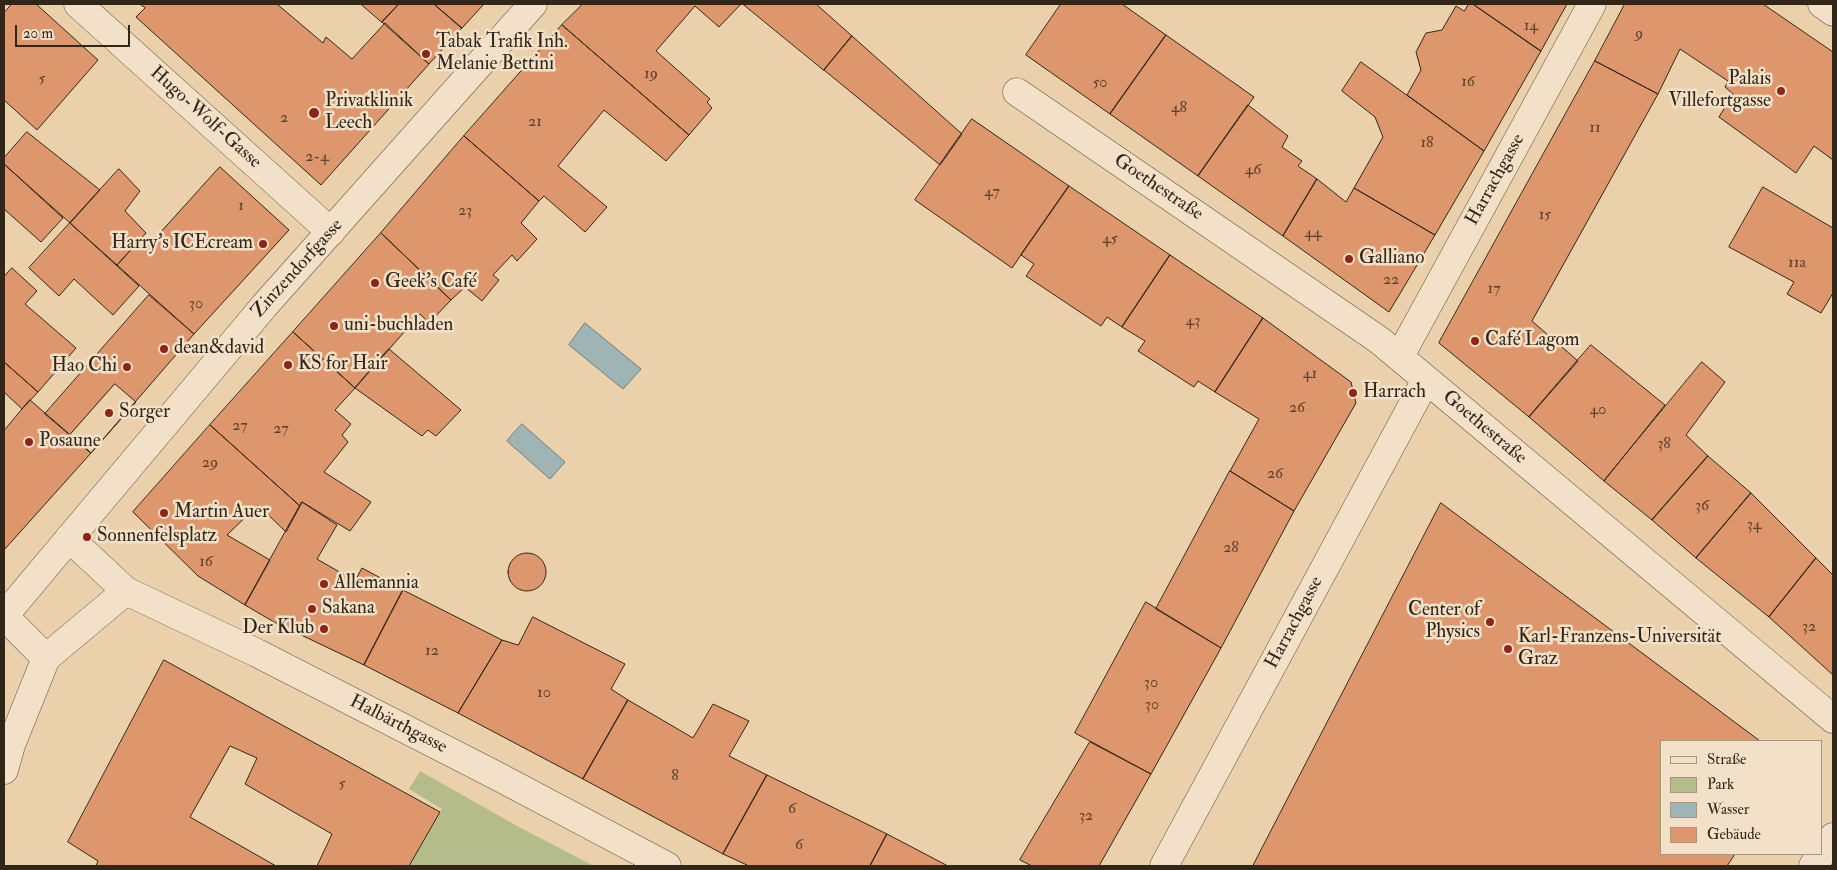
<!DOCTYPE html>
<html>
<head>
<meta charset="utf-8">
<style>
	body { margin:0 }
	#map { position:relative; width:1837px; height:870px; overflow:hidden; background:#ebd1ab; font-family:"IM FELL Double Pica",serif }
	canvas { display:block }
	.frame { position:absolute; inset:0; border:5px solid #312618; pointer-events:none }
	.legend { position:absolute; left:1660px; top:740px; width:162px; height:115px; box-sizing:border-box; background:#f2e1c8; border:1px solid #a59682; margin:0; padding:6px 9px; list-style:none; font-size:15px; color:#312618 }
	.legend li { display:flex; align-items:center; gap:10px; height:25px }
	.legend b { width:25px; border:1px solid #a59682 }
	.scale { position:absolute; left:15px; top:25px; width:115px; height:22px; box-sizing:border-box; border:2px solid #312618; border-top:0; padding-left:6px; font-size:15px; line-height:18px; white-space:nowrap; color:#312618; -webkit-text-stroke:4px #f2e1c8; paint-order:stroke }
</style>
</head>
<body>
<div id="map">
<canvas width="1837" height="870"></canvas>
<div class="frame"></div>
<ul class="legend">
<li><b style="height:6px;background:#f2e1c8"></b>Straße</li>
<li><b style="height:14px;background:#b4bc8b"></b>Park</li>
<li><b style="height:14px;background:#9eb4b5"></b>Wasser</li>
<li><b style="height:14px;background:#de976c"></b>Gebäude</li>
</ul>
<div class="scale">20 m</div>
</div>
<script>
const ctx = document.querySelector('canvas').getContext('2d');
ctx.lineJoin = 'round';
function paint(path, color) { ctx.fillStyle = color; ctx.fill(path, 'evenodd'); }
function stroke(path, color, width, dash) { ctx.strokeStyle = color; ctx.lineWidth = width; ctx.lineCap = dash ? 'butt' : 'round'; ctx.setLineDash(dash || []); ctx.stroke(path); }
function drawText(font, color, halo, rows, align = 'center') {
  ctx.font = font + ' "IM FELL Double Pica",serif'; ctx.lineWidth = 5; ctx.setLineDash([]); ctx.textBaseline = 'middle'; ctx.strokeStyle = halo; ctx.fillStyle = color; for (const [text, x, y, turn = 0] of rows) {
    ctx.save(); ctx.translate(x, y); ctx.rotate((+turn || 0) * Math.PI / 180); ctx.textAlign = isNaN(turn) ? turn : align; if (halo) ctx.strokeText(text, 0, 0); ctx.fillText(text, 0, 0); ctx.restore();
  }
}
const green = new Path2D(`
	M 420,771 L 517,826 L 594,866 L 409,866 L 442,809 L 409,789 Z`);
const water = new Path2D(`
	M 585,323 L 641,369 L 623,389 L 569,345 Z
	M 522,424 L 565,462 L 550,479 L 507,441 Z`);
const building = new Path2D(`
	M 12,4 L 36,4 L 98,60 L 37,130 L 4,100 L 4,13 Z
	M 140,4 L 277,4 L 323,43 L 326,37 L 352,59 L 385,23 L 429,64 L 321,185 L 136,17 L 145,8 Z
	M 361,4 L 399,4 L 382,22 Z
	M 399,4 L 434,4 L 462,28 L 429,64 L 382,22 Z
	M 434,4 L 484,4 L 462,28 Z
	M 583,4 L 741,4 L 719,27 L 695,6 L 656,51 L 710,99 L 707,102 L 712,108 L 689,135 L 562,25 Z
	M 743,4 L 816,4 L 852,36 L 824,70 Z
	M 1061,4 L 1122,4 L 1166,35 L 1110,114 L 1026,55 Z
	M 1469,4 L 1473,4 L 1541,51 L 1484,151 L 1407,95 L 1421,70 L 1416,52 L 1426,33 L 1442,30 L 1456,6 L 1464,11 Z
	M 1473,4 L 1567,4 L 1541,51 Z
	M 1625,4 L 1763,4 L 1833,52 L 1833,160 L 1814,146 L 1796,173 L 1719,117 L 1733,94 L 1725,87 L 1728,81 L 1680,49 L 1658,94 L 1595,61 Z
	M 562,25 L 689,135 L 666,161 L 604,110 L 558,166 L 607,207 L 585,232 L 544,196 L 539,201 L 464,136 Z
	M 1166,35 L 1254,97 L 1198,176 L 1110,114 Z
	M 852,36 L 962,134 L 940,165 L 824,70 Z
	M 1595,61 L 1658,94 L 1532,321 L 1578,361 L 1529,417 L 1439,343 Z
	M 1361,62 L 1484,151 L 1435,235 L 1354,188 L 1383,137 L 1375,117 L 1342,91 Z
	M 1248,105 L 1288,136 L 1282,147 L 1302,161 L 1298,166 L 1317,179 L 1283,236 L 1198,176 Z
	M 972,119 L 1069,186 L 1012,268 L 915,200 Z
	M 27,132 L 100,190 L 70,223 L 4,164 L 4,158 Z
	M 464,136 L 539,201 L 521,223 L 537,239 L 517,261 L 512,255 L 493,275 L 499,280 L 482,301 L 465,287 L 451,300 L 381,233 Z
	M 4,164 L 63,218 L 41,242 L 4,209 Z
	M 220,167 L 289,230 L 194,334 L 117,265 L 138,242 L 145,249 Z
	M 119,169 L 140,191 L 125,211 L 146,233 L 117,265 L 70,223 Z
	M 1317,179 L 1346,202 L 1354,188 L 1435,235 L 1389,312 L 1283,236 Z
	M 1069,186 L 1170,255 L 1122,327 L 1107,317 L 1101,326 L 1026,276 L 1034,264 L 1021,255 Z
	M 1763,187 L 1833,228 L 1833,293 L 1821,313 L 1787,294 L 1794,282 L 1729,247 Z
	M 70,223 L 139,286 L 113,315 L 74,279 L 59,296 L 29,268 Z
	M 381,233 L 451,300 L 429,323 L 420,314 L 355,388 L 293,332 Z
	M 1170,255 L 1263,318 L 1215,392 L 1198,381 L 1194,387 L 1138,351 L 1145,341 L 1122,327 Z
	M 12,268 L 37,291 L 25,304 L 76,348 L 38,392 L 4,362 L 4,277 Z
	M 149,295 L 194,334 L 91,453 L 45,414 Z
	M 1263,318 L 1351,382 L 1356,403 L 1294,511 L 1230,471 L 1259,419 L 1215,392 Z
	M 293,332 L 355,388 L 335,410 L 351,424 L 342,435 L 348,442 L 324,472 L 371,502 L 350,531 L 302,502 L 300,506 L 210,425 Z
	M 1591,345 L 1665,405 L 1604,481 L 1529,417 Z
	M 389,349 L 461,410 L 436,436 L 428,430 L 422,436 L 355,388 Z
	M 4,362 L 38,392 L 22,409 L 4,392 Z
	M 1702,362 L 1725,382 L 1686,435 L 1708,456 L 1652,520 L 1604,481 Z
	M 115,384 L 136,402 L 91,453 L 70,435 Z
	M 30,400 L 91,453 L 4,550 L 4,431 Z
	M 210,425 L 300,506 L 286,532 L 258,505 L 227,535 L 270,560 L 245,605 L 198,576 L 133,512 Z
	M 1708,456 L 1751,493 L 1696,558 L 1652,520 Z
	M 1230,471 L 1294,511 L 1221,648 L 1156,609 Z
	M 1751,493 L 1816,558 L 1769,617 L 1696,558 Z
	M 302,502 L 337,525 L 317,559 L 355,581 L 362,568 L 403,590 L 364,665 L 274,622 L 245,605 Z
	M 1441,503 L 1760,741 L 1661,741 L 1661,854 L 1735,854 L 1727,866 L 1253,866 Z
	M508 572a19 19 0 1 1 38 0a19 19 0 1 1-38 0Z
	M 1816,558 L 1833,575 L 1833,675 L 1769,617 Z
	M 403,590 L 502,640 L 458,713 L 364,665 Z
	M 1146,602 L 1221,648 L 1151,774 L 1075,733 Z
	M 533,617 L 625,664 L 611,689 L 628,700 L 583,779 L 458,713 L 502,640 L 518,645 Z
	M 164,660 L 440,812 L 409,866 L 317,866 L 332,834 L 245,784 L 257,758 L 230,746 L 190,817 L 276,866 L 96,866 L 98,861 L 68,842 Z
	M 628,700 L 693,738 L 713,704 L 749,721 L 729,756 L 767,775 L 723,854 L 583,779 Z
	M 1090,742 L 1151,774 L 1099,866 L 1032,866 L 1020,860 Z
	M 767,775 L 887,834 L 870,866 L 749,866 L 723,854 Z
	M 887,834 L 948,866 L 870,866 Z`);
const minor = new Path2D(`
	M 78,4 L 331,232
	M 1822,4 L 1833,12
	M 1017,92 L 1379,340 L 1833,719
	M 1400,356 L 1592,4
	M 69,538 L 126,591 L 257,653 L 499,777 L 667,866
	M 4,616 L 265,305 L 533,4
	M 4,616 L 46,658
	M 4,770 L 11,745 L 46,658 L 126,591
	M 1164,866 L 1426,380
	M 1813,866 L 1833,837`);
const markers = [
	[426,54,5,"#8f2418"],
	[1781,91,5,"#8f2418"],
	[314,113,6,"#8f2418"],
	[263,244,5,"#8f2418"],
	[1349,259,5,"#8f2418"],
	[375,283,5,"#8f2418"],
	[334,326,5,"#8f2418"],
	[1475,341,5,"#8f2418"],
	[164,349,5,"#8f2418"],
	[288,365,5,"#8f2418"],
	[127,367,5,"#8f2418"],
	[1353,393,5,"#8f2418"],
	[109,413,5,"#8f2418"],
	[29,442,5,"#8f2418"],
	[164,513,5,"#8f2418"],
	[87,537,5,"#8f2418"],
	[324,584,5,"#8f2418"],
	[312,609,5,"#8f2418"],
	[1490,622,5,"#8f2418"],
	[324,629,5,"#8f2418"],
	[1508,649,5,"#8f2418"]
];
const numberNames = [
	["14",1531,27],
	["9",1639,35],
	["19",651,75],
	["5",42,80],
	["16",1468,83],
	["50",1100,84],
	["48",1179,109],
	["2",284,119],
	["21",535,123],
	["11",1595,129],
	["18",1427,144],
	["2-4",317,158],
	["46",1253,171],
	["47",992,193],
	["1",241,207],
	["23",465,212],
	["15",1545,216],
	["44",1313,234],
	["45",1110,240],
	["11a",1797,264],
	["22",1391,281],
	["17",1494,290],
	["30",196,305],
	["43",1193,322],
	["41",1310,375],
	["26",1297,409],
	["40",1598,411],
	["27",240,427],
	["27",281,430],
	["38",1664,445],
	["29",210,464],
	["26",1275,475],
	["36",1702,507],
	["34",1754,526],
	["28",1231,549],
	["16",206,563],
	["32",1809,628],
	["12",432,652],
	["30",1151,684],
	["10",544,694],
	["30",1152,706],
	["8",675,777],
	["5",342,785],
	["6",792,810],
	["32",1086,817],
	["6",799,846]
];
const poiNames = [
	["Tabak Trafik Inh.",436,43],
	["Melanie Bettini",436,65],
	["Palais",1771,80,"right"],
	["Villefortgasse",1771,102,"right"],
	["Privatklinik",325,102],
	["Leech",325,124],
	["Harry's ICEcream",253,244,"right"],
	["Galliano",1359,259],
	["Geek’s Café",385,283],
	["uni-buchladen",344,326],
	["Café Lagom",1485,341],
	["dean&david",174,349],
	["KS for Hair",298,365],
	["Hao Chi",117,367,"right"],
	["Harrach",1363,393],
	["Sorger",119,413],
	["Posaune",39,442],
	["Martin Auer",174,513],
	["Sonnenfelsplatz",97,537],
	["Allemannia",334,584],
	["Sakana",322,609],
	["Center of",1480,611,"right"],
	["Physics",1480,633,"right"],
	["Der Klub",314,629,"right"],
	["Karl-Franzens-Universität",1518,638],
	["Graz",1518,660]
];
const streetNames = [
	["Hugo-Wolf-Gasse",205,118,42],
	["Harrachgasse",1496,180,-61],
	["Goethestraße",1158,188,34],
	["Zinzendorfgasse",298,269,-48],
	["Goethestraße",1484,428,40],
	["Harrachgasse",1295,623,-62],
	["Halbärthgasse",398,725,27]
];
paint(green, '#b4bc8b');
paint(water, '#9eb4b5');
stroke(water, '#727b76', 1);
paint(building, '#de976c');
stroke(building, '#312618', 1);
stroke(minor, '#60513d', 29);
stroke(minor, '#f2e1c8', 28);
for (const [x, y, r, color] of markers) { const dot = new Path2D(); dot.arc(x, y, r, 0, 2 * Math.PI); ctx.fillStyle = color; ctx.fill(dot); stroke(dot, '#f2e1c8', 2); }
drawText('16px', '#5c422d', null, numberNames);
drawText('19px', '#312618', '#f2e1c8', poiNames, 'left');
drawText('19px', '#312618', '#f2e1c8', streetNames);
</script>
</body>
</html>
